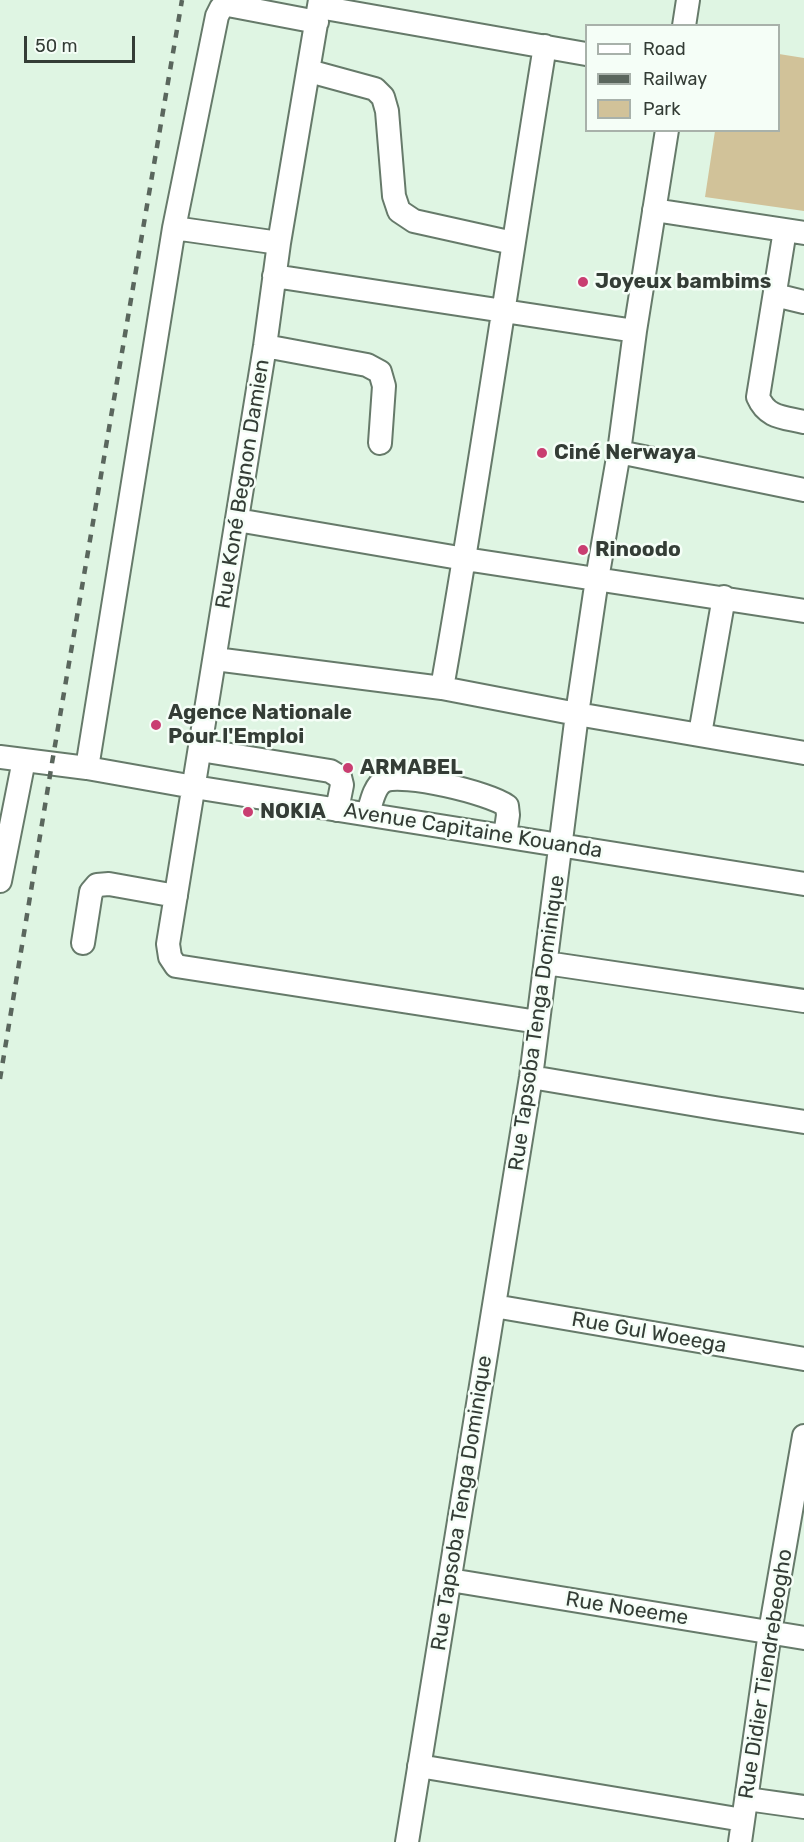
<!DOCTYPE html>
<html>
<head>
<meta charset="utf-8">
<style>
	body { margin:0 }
	#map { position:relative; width:804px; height:1842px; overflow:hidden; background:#dff5e3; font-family:Rubik,sans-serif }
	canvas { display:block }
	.legend { position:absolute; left:585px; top:24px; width:195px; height:108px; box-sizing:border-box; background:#f5fef7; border:2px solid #a8b1aa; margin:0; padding:8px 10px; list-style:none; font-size:18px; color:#343d36 }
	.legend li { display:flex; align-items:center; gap:12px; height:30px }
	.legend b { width:30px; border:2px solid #a8b1aa }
	.scale { position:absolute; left:24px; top:36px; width:111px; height:27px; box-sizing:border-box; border:3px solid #343d36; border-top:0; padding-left:8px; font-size:18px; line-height:21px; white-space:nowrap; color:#343d36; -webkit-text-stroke:4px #f5fef7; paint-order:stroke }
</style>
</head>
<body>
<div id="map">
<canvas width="804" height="1842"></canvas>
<ul class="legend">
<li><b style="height:8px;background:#fff"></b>Road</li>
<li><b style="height:8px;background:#5a665d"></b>Railway</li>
<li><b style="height:16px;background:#d1c299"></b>Park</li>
</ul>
<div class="scale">50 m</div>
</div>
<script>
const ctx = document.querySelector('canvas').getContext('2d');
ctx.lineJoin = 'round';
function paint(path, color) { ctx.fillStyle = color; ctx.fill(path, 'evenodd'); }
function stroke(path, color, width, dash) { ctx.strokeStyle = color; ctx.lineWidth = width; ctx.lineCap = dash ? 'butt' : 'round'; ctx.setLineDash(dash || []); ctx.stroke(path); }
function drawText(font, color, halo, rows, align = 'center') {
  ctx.font = font + ' Rubik,sans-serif'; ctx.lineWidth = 5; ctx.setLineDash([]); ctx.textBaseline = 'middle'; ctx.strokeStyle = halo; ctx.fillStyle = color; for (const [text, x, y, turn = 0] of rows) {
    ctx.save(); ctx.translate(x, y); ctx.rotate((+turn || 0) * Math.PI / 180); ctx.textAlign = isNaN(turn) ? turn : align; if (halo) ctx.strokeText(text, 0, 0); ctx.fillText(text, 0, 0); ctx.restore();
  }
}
const green = new Path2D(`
	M 779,54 L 804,58 L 804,211 L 705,197 L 715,131 L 778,130 Z`);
const minor = new Path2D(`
	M 320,0 L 279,243 L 265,346 L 168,944 L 170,957 L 176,966 L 538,1022
	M 319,7 L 586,54
	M 684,26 L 688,0
	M 309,71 L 375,89 L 383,97 L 387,111 L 394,196 L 399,211 L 414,221 L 513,243
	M 654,210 L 804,233
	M 174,228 L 279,243
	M 785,230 L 758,397 C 767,418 783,417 804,422
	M 274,276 L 635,331
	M 775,295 L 804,302
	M 265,346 L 367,365 L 380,372 L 384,386 L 380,443
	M 619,452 L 804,490
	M 237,520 L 465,559 L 804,611
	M 215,659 L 442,688 L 577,714 L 804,753
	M 442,688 C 480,474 510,260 545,46
	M 700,734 L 724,597
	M 200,750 L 330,771 L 340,777 L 342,785 L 337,810
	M 0,757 L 87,768 L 194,787 L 804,884
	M 87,768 L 174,228 L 217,16 L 221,8 L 228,5 L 317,22
	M 368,814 C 371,804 374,786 384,781 C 402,772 490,793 507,806 L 508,815 L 505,836
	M 0,881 L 24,760
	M 83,943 L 91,892 L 97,885 L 109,884 L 176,896
	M 546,963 L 804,1001
	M 531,1077 L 715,1108 L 804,1122
	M 494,1306 L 804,1359
	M 450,1580 L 804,1638
	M 419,1766 L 743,1820
	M 747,1799 L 804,1807
	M 407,1842 L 531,1077 L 577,714 L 597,579 L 619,452 L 635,331 L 667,130
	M 740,1842 L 770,1632 L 804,1436`);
const rail = new Path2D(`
	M 0,1079 L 52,763 L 182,0`);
const markers = [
	[583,282,6,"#c93e71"],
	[542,453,6,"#c93e71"],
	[583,550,6,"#c93e71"],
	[156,725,6,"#c93e71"],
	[348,768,6,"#c93e71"],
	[248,812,6,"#c93e71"]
];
const poiNames = [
	["Joyeux bambims",595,282],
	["Ciné Nerwaya",554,453],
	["Rinoodo",595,550],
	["Agence Nationale",168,713],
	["Pour l'Emploi",168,737],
	["ARMABEL",360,768],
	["NOKIA",260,812]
];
const streetNames = [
	["Rue Koné Begnon Damien",243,484,-81],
	["Avenue Capitaine Kouanda",473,831,9],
	["Rue Tapsoba Tenga Dominique",537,1023,-82],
	["Rue Gul Woeega",649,1333,10],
	["Rue Tapsoba Tenga Dominique",462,1503,-81],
	["Rue Noeeme",627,1609,9],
	["Rue Didier Tiendrebeogho",766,1674,-81]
];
paint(green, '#d1c299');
stroke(minor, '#667a6a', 26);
stroke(minor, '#fff', 22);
stroke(rail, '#5a665d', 4.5, [8, 8]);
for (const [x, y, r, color] of markers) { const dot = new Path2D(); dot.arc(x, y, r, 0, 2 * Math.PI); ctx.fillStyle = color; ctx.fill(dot); stroke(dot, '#f5fef7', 2); }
drawText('bold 21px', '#343d36', '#f5fef7', poiNames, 'left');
drawText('21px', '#343d36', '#f5fef7', streetNames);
</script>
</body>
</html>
